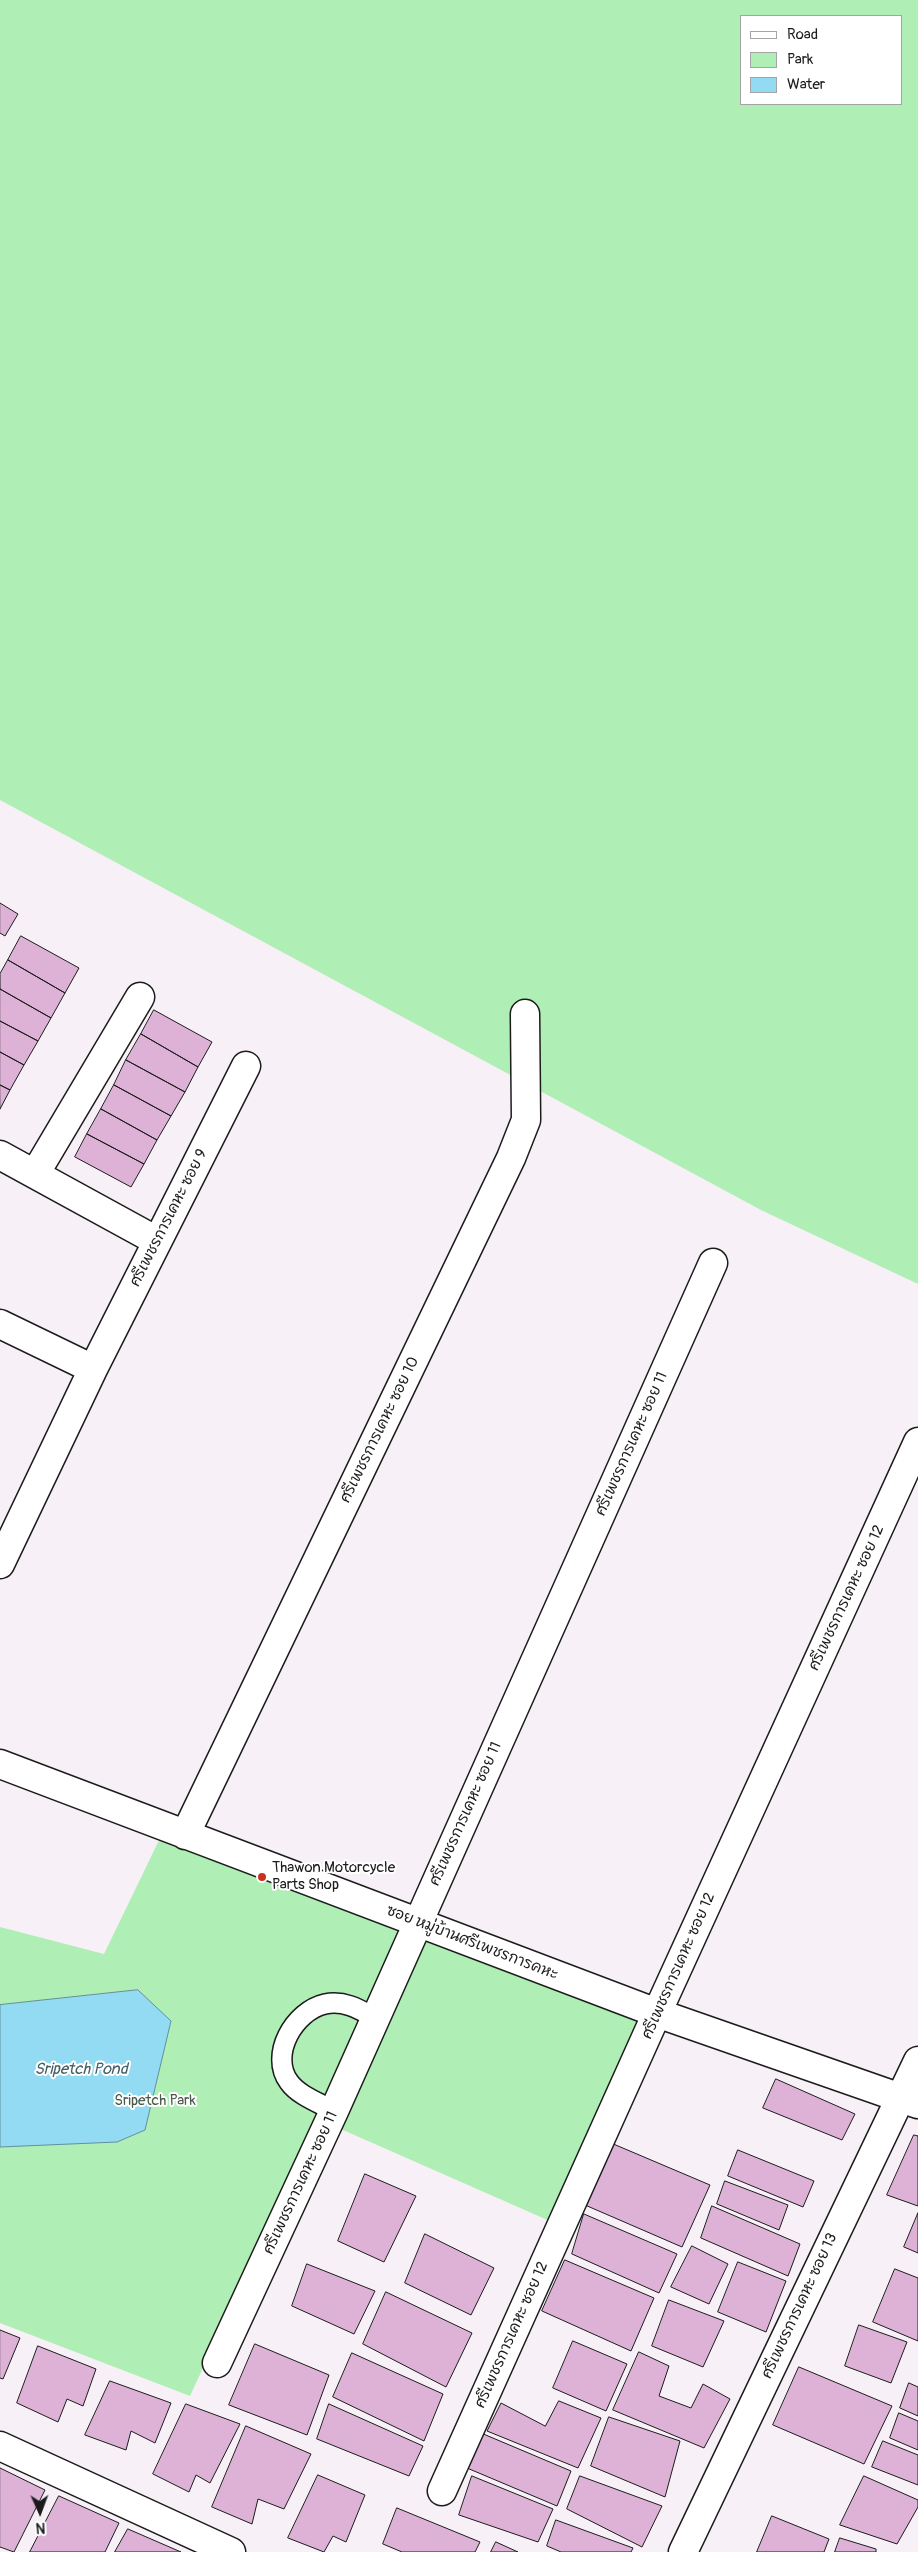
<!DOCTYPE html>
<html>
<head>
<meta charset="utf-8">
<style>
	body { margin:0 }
	#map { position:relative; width:918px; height:2552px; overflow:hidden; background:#f8f0f7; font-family:Pangolin,sans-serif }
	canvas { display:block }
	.legend { position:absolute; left:740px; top:15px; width:162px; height:90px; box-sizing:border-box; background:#fff; border:1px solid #a4a4a4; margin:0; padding:6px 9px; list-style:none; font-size:15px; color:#1c1c1c }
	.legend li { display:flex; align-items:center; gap:10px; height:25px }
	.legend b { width:25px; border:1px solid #a4a4a4 }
	.north { position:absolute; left:15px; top:2487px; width:50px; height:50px; -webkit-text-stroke:4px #fff; paint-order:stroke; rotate:178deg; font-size:14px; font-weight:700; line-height:20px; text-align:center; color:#1c1c1c }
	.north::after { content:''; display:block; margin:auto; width:18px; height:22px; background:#1c1c1c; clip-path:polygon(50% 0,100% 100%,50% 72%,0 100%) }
</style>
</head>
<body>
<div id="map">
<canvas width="918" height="2552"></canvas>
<ul class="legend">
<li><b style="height:6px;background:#fff"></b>Road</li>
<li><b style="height:14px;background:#afeeb5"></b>Park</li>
<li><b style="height:14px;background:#92dbf3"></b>Water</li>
</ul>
<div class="north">N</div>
</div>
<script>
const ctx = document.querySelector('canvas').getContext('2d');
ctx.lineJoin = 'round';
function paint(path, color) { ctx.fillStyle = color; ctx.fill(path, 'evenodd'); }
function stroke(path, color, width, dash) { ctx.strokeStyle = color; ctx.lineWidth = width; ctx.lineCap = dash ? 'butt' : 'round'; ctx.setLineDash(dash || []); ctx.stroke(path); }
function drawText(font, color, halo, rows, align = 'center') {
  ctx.font = font + ' Pangolin,"Playpen Sans Thai",sans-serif'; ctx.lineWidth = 4; ctx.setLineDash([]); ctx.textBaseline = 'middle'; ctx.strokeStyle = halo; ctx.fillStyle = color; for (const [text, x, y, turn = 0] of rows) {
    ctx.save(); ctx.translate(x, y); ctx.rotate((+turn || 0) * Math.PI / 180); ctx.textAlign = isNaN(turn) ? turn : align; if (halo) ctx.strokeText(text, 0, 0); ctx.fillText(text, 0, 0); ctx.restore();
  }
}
const green = new Path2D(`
	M 0,0 L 918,0 L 918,1284 L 761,1210 L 0,800 ZM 742,16 L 902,16 L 902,104 L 742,104 Z
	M 163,1832 L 653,2009 L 552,2222 L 318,2119 L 190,2396 L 0,2323 L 0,1927 L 104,1954 Z`);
const water = new Path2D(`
	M 138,1990 L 171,2021 L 145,2130 L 117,2142 L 0,2147 L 0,2005 Z`);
const building = new Path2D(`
	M 0,903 L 18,914 L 5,936 L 0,933 Z
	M 21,936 L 79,968 L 65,993 L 8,960 Z
	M 8,960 L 65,993 L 51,1018 L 0,989 L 0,974 Z
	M 0,989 L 51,1018 L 38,1041 L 0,1021 Z
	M 154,1010 L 212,1042 L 198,1067 L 141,1034 Z
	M 0,1021 L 38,1041 L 24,1065 L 0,1052 Z
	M 141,1034 L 198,1067 L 185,1092 L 126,1060 Z
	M 0,1052 L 24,1065 L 10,1090 L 0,1085 Z
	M 126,1060 L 185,1092 L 171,1116 L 114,1085 Z
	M 0,1085 L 10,1090 L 0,1109 Z
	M 114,1085 L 171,1116 L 157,1140 L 101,1109 Z
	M 101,1109 L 157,1140 L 144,1164 L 87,1134 Z
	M 87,1134 L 144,1164 L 131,1187 L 75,1157 Z
	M 776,2079 L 855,2114 L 842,2140 L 763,2108 Z
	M 914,2135 L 918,2136 L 918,2206 L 887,2195 Z
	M 611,2143 L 710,2185 L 682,2247 L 585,2205 Z
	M 738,2150 L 814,2181 L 803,2207 L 728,2176 Z
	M 365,2174 L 416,2196 L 384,2262 L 338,2241 Z
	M 725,2181 L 788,2205 L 779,2230 L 717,2204 Z
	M 712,2206 L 800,2244 L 788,2276 L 701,2238 Z
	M 918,2213 L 918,2253 L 904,2247 Z
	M 584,2214 L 677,2254 L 659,2293 L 572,2254 Z
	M 425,2234 L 494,2268 L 471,2315 L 405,2283 Z
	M 692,2246 L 728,2264 L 709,2304 L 671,2287 Z
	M 565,2260 L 654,2298 L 631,2351 L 542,2311 Z
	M 738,2262 L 786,2281 L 766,2332 L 718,2312 Z
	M 307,2264 L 375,2291 L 354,2334 L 292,2306 Z
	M 895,2269 L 918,2278 L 918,2341 L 873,2322 Z
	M 386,2292 L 472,2333 L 446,2387 L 363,2344 Z
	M 669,2300 L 724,2321 L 703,2367 L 652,2346 Z
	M 859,2325 L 907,2342 L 891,2383 L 845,2366 Z
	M 0,2330 L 20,2338 L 3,2379 L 0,2378 Z
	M 573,2341 L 627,2364 L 606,2411 L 553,2388 Z
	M 255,2344 L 329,2375 L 307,2435 L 229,2405 Z
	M 38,2346 L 96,2369 L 83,2406 L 67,2399 L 58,2422 L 17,2403 Z
	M 639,2352 L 669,2366 L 659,2396 L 691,2408 L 703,2384 L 730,2399 L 704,2448 L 613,2410 Z
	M 352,2353 L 443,2394 L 424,2441 L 333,2397 Z
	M 799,2367 L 892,2406 L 864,2464 L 773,2425 Z
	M 110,2381 L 171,2403 L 155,2443 L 131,2431 L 126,2450 L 85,2435 Z
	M 909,2383 L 918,2387 L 918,2416 L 900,2408 Z
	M 559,2401 L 601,2418 L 578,2468 L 487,2431 L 501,2403 L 545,2426 Z
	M 186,2404 L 240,2424 L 210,2483 L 196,2475 L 189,2492 L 153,2474 Z
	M 329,2404 L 423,2446 L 409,2476 L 317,2439 Z
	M 899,2413 L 918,2421 L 918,2450 L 890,2438 Z
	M 609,2417 L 680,2441 L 665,2497 L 591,2466 Z
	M 246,2426 L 311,2454 L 284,2509 L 258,2499 L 252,2524 L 212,2507 Z
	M 481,2433 L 571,2471 L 557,2506 L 467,2468 Z
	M 883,2441 L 918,2455 L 918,2485 L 872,2467 Z
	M 0,2468 L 45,2490 L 14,2552 L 0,2547 Z
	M 318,2475 L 365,2495 L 346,2542 L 333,2536 L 324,2552 L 288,2538 Z
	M 472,2476 L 553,2509 L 538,2542 L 459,2515 Z
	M 580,2476 L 662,2506 L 642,2547 L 567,2509 Z
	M 864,2476 L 918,2500 L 918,2507 L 897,2544 L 840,2525 Z
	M 59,2496 L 119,2523 L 105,2552 L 30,2552 Z
	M 397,2508 L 480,2542 L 475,2552 L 402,2552 L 383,2544 Z
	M 772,2516 L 829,2539 L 824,2552 L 757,2552 Z
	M 556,2520 L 633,2548 L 631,2552 L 561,2552 L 547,2546 Z
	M 128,2529 L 181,2552 L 115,2552 Z
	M 840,2538 L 876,2549 L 876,2552 L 835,2552 Z
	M 496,2542 L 518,2552 L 491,2552 Z`);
const lane = new Path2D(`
	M 334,2111 C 320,2103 299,2096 289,2082 C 269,2055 294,2011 325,2004 C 344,2000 359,2009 375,2018`);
const street = new Path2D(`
	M 0,1155 L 157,1241
	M 35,1174 L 140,997
	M 0,1324 L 93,1369 L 0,1564
	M 93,1369 L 246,1066
	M 0,1764 L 657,2013 L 918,2104
	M 185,1835 L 511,1158 L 526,1120 L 525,1014
	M 217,2363 L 334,2111 L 713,1263
	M 0,2446 L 231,2552
	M 442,2491 L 657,2013 L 918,1442
	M 683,2552 L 918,2061`);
const markers = [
	[262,1877,5,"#c8321e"]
];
const streetNames = [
	["ศรีเพชรการเคหะ ซอย 9",169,1218,-63],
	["ศรีเพชรการเคหะ ซอย 10",380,1430,-64],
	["ศรีเพชรการเคหะ ซอย 11",632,1444,-66],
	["ศรีเพชรการเคหะ ซอย 12",847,1598,-65],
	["ศรีเพชรการเคหะ ซอย 11",466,1814,-66],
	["ซอย หมู่บ้านศรีเพชรการคหะ",472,1943,21],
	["ศรีเพชรการเคหะ ซอย 12",679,1966,-66],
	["ศรีเพชรการเคหะ ซอย 11",301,2183,-65],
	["ศรีเพชรการเคหะ ซอย 13",800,2306,-65],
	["ศรีเพชรการเคหะ ซอย 12",512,2335,-66]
];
const poiNames = [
	["Thawon Motorcycle",272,1868],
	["Parts Shop",272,1885]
];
const parkNames = [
	["Sripetch Park",155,2101]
];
const waterNames = [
	["Sripetch Pond",81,2070]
];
paint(green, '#afeeb5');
paint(water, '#92dbf3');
stroke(water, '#638f9d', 1);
paint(building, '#ddb2d6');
stroke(building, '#1c1c1c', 1);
stroke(lane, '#1c1c1c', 22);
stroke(street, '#1c1c1c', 31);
stroke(lane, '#fff', 19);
stroke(street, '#fff', 28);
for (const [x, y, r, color] of markers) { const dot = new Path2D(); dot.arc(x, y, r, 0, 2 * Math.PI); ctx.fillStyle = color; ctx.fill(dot); stroke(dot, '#fff', 2); }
drawText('15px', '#1c1c1c', '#fff', streetNames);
drawText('15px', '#1c1c1c', '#fff', poiNames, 'left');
drawText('15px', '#485b4a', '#fff', parkNames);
drawText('italic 16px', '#455f67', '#fff', waterNames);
</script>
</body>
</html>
